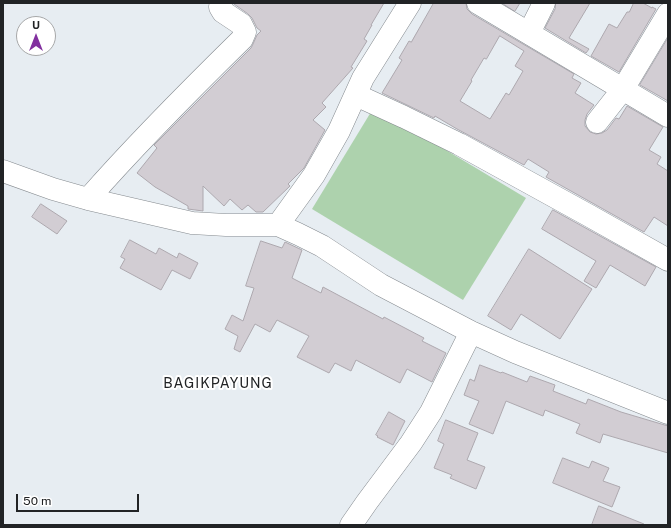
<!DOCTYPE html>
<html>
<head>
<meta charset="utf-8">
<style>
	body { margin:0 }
	#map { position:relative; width:671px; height:528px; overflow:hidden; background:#e7edf2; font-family:"Public Sans",sans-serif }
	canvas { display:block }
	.frame { position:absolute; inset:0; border:4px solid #212325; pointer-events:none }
	.north { position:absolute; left:16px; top:16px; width:40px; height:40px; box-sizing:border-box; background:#fff; border:1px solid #a6a7a8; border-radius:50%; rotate:0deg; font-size:11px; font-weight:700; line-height:16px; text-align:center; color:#212325 }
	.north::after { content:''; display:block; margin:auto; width:14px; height:18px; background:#82309f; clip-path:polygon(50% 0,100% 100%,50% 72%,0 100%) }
	.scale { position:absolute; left:16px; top:494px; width:123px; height:18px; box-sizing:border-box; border:2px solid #212325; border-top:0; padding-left:5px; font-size:12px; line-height:14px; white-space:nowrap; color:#212325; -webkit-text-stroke:3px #fff; paint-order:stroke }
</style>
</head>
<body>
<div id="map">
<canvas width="671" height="528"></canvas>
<div class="frame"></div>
<div class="north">U</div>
<div class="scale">50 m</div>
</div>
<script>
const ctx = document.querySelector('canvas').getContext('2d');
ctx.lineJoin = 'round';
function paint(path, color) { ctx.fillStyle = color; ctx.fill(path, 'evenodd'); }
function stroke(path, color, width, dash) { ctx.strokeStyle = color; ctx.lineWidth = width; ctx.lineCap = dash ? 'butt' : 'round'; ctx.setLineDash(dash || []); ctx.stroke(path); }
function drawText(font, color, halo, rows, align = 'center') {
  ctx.font = font + ' "Public Sans",sans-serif'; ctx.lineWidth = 4; ctx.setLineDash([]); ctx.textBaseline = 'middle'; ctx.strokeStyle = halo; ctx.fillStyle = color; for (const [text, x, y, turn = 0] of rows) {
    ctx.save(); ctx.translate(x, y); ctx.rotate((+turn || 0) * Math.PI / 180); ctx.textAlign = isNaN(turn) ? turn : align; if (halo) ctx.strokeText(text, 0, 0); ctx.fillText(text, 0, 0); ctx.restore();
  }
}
const green = new Path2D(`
	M 374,107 L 526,198 L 463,300 L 312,209 Z`);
const building = new Path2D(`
	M 233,3 L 384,3 L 371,25 L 372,25 L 364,39 L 367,41 L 351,67 L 353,68 L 322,103 L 326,107 L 313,120 L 325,130 L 304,168 L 288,184 L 290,186 L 263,212 L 256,212 L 248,205 L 242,210 L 230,199 L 224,206 L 203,186 L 203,211 L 188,209 L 188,206 L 155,187 L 137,173 L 157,148 L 154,145 L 251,48 L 253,44 L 257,35 L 261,31 L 257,28 L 252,18 L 248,14 Z
	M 434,3 L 466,3 L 467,9 L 472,14 L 574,74 L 572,78 L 581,83 L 575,93 L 594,105 L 587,114 L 585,120 L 585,126 L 590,132 L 596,134 L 602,133 L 607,130 L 616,118 L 619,119 L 627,106 L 663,127 L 649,150 L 661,157 L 657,164 L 668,171 L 668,226 L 654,217 L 644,232 L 546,177 L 549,172 L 528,159 L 524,165 L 457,129 L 435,116 L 434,118 L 382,93 L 402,60 L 399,58 L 409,41 L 411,42 ZM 500,36 L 524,51 L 515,66 L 523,71 L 509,95 L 506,93 L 490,119 L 460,101 L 472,81 L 471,80 L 484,58 L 486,59 Z
	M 502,3 L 520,3 L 515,11 Z
	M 556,3 L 590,3 L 569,38 L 589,49 L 586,53 L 545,28 L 555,9 Z
	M 634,3 L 643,3 L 652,8 L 652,7 L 656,9 L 619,72 L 591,56 L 609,24 L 617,28 L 627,12 L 629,12 Z
	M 668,38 L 668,101 L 640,85 Z
	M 41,204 L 67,221 L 57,234 L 32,217 Z
	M 553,210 L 656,267 L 645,286 L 610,265 L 596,288 L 584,281 L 596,261 L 542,229 Z
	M 130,240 L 156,254 L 159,248 L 177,258 L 179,253 L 198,263 L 190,279 L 172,270 L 161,290 L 120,268 L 125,259 L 121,257 Z
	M 261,241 L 282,248 L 285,242 L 302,250 L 292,278 L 321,293 L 323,287 L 383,319 L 384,317 L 424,338 L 422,341 L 446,353 L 432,382 L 407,369 L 400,383 L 356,360 L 351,371 L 335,363 L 329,373 L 297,357 L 309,336 L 277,320 L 270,332 L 255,324 L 240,352 L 234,349 L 238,336 L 225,329 L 232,315 L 243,321 L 254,288 L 246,286 Z
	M 529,249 L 592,289 L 560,339 L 521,314 L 511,330 L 488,316 Z
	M 480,365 L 501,373 L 502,372 L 527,382 L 530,376 L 555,385 L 553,391 L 586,404 L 588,399 L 621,412 L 668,426 L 668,453 L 603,434 L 600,443 L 576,433 L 580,424 L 545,410 L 543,416 L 506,401 L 493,434 L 469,424 L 479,401 L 464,395 L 470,379 L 474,381 Z
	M 389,412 L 405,421 L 393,445 L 377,437 L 378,436 L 376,435 Z
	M 446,420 L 478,433 L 467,460 L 485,467 L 476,489 L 450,478 L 452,475 L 434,468 L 444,444 L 438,441 Z
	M 563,458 L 589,468 L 592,461 L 609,468 L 603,481 L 620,487 L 612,507 L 553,483 Z
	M 599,506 L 644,524 L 644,525 L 592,525 Z`);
const minor = new Path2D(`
	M 478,3 L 668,116
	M 529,33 L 544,3
	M 356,95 L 404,117 L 459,144 L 588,215 L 668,260
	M 597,122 L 623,89 L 668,14
	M 3,171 L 53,189 L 88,199 L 192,223 L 226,225 L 278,225 L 298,234 L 322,246 L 381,285 L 471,332 L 515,352 L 668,413
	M 88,199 C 137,143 189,91 242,39 L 245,32 L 241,24 L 223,12 L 220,7 L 221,3
	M 278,225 L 314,175 L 339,131 L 363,78 L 410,3
	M 351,525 L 367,502 L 411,443 L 431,412 L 471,332`);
const quarterNames = [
	["BAGIKPAYUNG",218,384]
];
paint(green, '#add2ad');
paint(building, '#d2cdd3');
stroke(building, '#ada8ae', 1);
stroke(minor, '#858a8f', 23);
stroke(minor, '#fff', 22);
ctx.letterSpacing = '1px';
drawText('14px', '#212325', '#fff', quarterNames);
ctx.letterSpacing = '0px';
</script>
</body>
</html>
